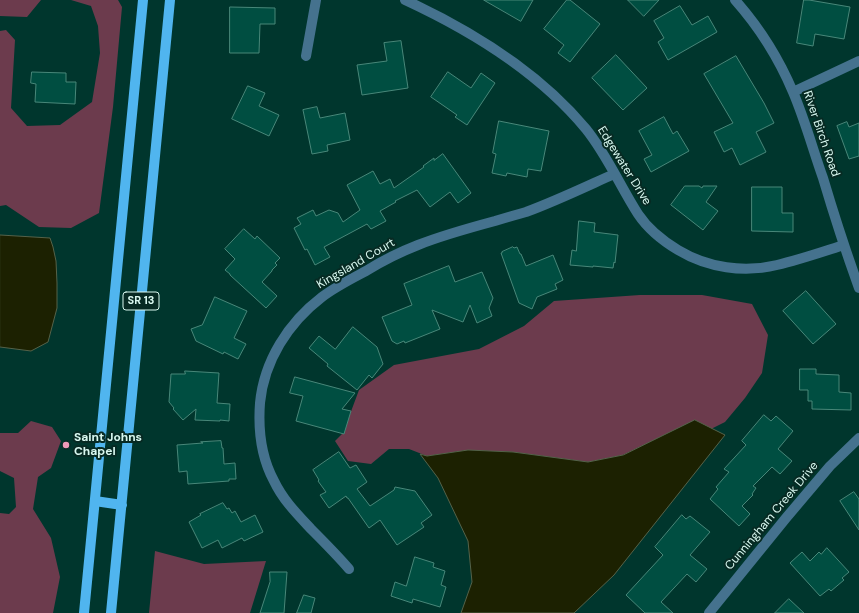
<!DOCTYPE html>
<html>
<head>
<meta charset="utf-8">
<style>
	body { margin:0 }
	canvas { display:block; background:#00362d }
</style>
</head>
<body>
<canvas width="859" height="613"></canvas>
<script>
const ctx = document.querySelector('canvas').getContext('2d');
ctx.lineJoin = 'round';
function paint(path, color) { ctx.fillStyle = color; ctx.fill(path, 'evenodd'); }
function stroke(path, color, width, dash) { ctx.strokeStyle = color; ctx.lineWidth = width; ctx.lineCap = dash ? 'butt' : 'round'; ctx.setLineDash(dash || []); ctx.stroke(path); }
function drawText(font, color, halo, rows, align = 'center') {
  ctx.font = font + ' "DM Sans",sans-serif'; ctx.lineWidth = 4; ctx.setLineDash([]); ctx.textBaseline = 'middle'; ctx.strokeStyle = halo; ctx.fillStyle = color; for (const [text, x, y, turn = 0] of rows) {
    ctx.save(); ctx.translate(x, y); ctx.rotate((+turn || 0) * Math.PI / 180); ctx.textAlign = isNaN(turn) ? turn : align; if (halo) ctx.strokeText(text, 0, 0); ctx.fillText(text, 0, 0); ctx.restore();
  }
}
const green = new Path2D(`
	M 0,0 L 41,0 L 27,17 L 0,16 Z
	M 71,0 L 118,0 L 122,7 L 113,107 L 99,213 L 71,228 L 39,227 L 6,205 L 0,206 L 0,31 L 6,30 L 15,40 L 11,108 L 27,126 L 60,125 L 92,102 L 100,53 L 98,26 L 91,6 Z
	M 640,295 L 702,295 L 752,304 L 768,335 L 762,373 L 745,398 L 725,422 L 711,429 L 695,420 L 623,455 L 588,462 L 513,452 L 468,450 L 427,456 L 409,449 L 389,449 L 371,464 L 348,461 L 335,441 L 343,433 L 359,390 L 394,365 L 479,349 L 524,326 L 554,301 Z
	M 31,421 L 52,427 L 61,441 L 51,468 L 38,477 L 33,509 L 51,538 L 60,577 L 53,613 L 0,613 L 0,513 L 9,514 L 16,507 L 14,478 L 0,471 L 0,433 L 18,433 Z
	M 155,551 L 204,564 L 266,561 L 250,613 L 149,613 Z`);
const water = new Path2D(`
	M 0,235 L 50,238 L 53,247 L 56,261 L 57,283 L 57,308 L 48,342 L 31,351 L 0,347 Z
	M 695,420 L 725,435 L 614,575 L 574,613 L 461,613 L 472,582 L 468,541 L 438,478 L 420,454 L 427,456 L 468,450 L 513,452 L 588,462 L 623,455 Z`);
const building = new Path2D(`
	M 484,0 L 533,0 L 521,21 Z
	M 567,0 L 570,0 L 600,24 L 570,62 L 558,53 L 564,45 L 544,29 Z
	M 628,0 L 659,0 L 644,16 Z
	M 804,0 L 809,0 L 850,7 L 844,39 L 815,34 L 813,46 L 797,43 Z
	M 680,6 L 692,25 L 708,16 L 717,32 L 668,60 L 658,42 L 664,38 L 654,21 Z
	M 230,7 L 275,8 L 275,24 L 260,24 L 259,53 L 230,53 Z
	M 401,41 L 408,88 L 362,95 L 357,65 L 387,61 L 384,43 Z
	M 616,55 L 647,88 L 623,110 L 592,78 Z
	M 736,56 L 764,103 L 774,123 L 756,132 L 766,152 L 740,165 L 732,148 L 724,152 L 714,132 L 733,123 L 704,74 Z
	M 32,72 L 66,73 L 66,82 L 76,82 L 75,104 L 35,102 L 36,84 L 31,83 Z
	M 448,72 L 471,88 L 481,73 L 495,83 L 467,125 L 455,117 L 457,115 L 431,97 Z
	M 248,86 L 265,93 L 259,106 L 279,115 L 269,136 L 232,119 Z
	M 317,107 L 320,118 L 345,113 L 350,140 L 327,145 L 328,151 L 312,154 L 303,110 Z
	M 664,117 L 673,134 L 677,131 L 689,151 L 651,172 L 644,159 L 652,155 L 639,131 Z
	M 499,121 L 549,131 L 541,171 L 528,169 L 527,177 L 507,173 L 506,176 L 492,173 L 496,154 L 493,153 Z
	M 847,122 L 849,127 L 859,123 L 859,156 L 849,159 L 837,126 Z
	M 443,154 L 471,193 L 458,203 L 450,192 L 430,207 L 417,190 L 395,201 L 396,202 L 380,211 L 386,221 L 371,229 L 367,224 L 324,247 L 330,257 L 315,265 L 307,249 L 305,250 L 294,228 L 301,224 L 297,218 L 313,210 L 316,216 L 329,210 L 338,213 L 343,222 L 360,210 L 347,185 L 373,171 L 380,184 L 390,179 L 394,188 L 424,167 L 423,166 L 434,158 L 434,160 Z
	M 685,186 L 699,186 L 702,188 L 703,186 L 717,186 L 706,202 L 718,211 L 703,230 L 671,205 Z
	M 752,187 L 782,187 L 782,213 L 793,213 L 793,232 L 752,231 Z
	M 579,221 L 595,223 L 594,232 L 618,235 L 615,263 L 614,262 L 613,268 L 593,266 L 593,267 L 570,265 L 572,250 L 576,251 Z
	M 244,229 L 255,239 L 257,236 L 280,258 L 275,263 L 277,265 L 272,270 L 272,271 L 262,282 L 277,296 L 266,308 L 230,275 L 230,274 L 225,270 L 235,259 L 225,249 Z
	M 513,247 L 514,248 L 517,247 L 520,254 L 521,254 L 526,266 L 553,255 L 563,280 L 555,284 L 557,289 L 537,297 L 532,309 L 519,303 L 501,253 L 502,253 L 502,252 Z
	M 449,266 L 455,282 L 482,272 L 493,298 L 489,308 L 492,316 L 477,323 L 470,305 L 463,322 L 432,310 L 440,329 L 405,343 L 404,341 L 397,344 L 392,341 L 382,317 L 412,305 L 404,284 Z
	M 806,291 L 836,324 L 813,344 L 783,311 Z
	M 215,297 L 247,311 L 234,338 L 246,344 L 238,359 L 224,352 L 223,354 L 196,341 L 191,329 L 202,325 Z
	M 353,327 L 377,347 L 383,364 L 372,378 L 369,375 L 357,390 L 327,366 L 328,364 L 309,348 L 319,336 L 335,349 Z
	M 800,369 L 816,369 L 816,374 L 839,375 L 839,392 L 851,393 L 851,410 L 812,409 L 812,401 L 808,401 L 808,390 L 800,390 Z
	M 185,371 L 219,373 L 217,403 L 230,404 L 229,421 L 220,420 L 220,421 L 195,420 L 196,409 L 183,420 L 173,409 L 174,408 L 169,402 L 171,374 L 185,374 Z
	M 295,377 L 355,393 L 342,409 L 351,411 L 344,434 L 296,421 L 303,396 L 290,393 Z
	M 764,415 L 771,421 L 776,416 L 793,431 L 778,449 L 792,461 L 780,474 L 772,467 L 753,486 L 756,488 L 752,494 L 753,495 L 742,506 L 750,514 L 739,526 L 710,499 L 718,489 L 716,487 L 729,472 L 724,469 L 746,445 L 742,441 Z
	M 221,441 L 222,448 L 223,448 L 224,464 L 235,463 L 236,479 L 229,479 L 229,481 L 188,484 L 187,471 L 179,472 L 177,445 L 203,443 L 201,442 Z
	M 339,452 L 350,468 L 356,465 L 367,482 L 357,489 L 370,506 L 394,490 L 395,487 L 415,491 L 432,515 L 421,523 L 424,527 L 397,545 L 380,520 L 369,528 L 348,498 L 347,498 L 346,496 L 329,508 L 320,495 L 326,492 L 318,481 L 319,480 L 313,470 Z
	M 854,492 L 859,499 L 859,530 L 840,501 Z
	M 223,503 L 227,509 L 229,508 L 232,513 L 235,511 L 241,522 L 255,515 L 263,532 L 244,541 L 242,538 L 222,548 L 218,540 L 202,548 L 189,522 L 201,515 L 200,514 Z
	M 682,515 L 686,519 L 690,516 L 710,532 L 690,555 L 707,569 L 696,582 L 687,574 L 661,602 L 673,613 L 645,613 L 626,595 L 663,555 L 655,547 Z
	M 827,548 L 849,572 L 842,578 L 844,580 L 831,591 L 829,589 L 820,596 L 790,563 L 802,552 L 810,561 L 819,552 L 821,554 Z
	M 415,557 L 434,563 L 433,567 L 445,571 L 441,585 L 446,587 L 440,607 L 413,599 L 412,603 L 391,596 L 395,582 L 406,586 Z
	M 270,572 L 287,572 L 284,613 L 260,613 L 270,582 Z
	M 304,595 L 315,598 L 311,613 L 297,613 Z
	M 789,599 L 804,613 L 775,613 Z`);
const street = new Path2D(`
	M 405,0 C 472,31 538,71 586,129 C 607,155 620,186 638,214 C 648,229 663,241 678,250 C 708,268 744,273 777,265 C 799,260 822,252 844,245
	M 735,0 C 759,27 779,59 793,92 C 805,120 813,150 823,178 C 834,215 846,252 859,288
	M 306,56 L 316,0
	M 793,92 L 859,61
	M 349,569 C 337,555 324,542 311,529 C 297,514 283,500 274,481 C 261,457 258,430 260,403 C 264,361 288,323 322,297 C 335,287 351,279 366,271 C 382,261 400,252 418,245 C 443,235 469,228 495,221 C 505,218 515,215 526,212 C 556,201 585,187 614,174
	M 709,613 L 786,518 L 830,466 L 859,438`);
const primary = new Path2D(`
	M 95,501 L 122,505
	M 84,613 L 143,0
	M 111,613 L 170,0`);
const markers = [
	[66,445,4,"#ef9ab8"]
];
const shields = [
	[141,301,36]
];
const shieldNames = [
	["SR 13",141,301]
];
const streetNames = [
	["River Birch Road",821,134,71],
	["Edgewater Drive",624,166,58],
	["Kingsland Court",356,264,-30],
	["Cunningham Creek Drive",772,516,-50]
];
const poiNames = [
	["Saint Johns",74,438],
	["Chapel",74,452]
];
paint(green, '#6c3b4d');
paint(water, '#1c2101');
stroke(water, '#556249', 1);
paint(building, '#004e41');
stroke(building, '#488779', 1);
stroke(street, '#45728e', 10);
stroke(primary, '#50b5ef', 10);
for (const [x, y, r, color] of markers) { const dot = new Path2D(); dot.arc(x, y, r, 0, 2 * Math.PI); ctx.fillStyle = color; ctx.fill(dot); stroke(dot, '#072a23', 1.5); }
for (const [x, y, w] of shields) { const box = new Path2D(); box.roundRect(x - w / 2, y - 9, w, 18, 3); ctx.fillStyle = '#072a23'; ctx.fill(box); stroke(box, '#d9f8f0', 1); }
drawText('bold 11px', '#d9f8f0', null, shieldNames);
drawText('12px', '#d9f8f0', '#072a23', streetNames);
drawText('bold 12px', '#d9f8f0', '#072a23', poiNames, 'left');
</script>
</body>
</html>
